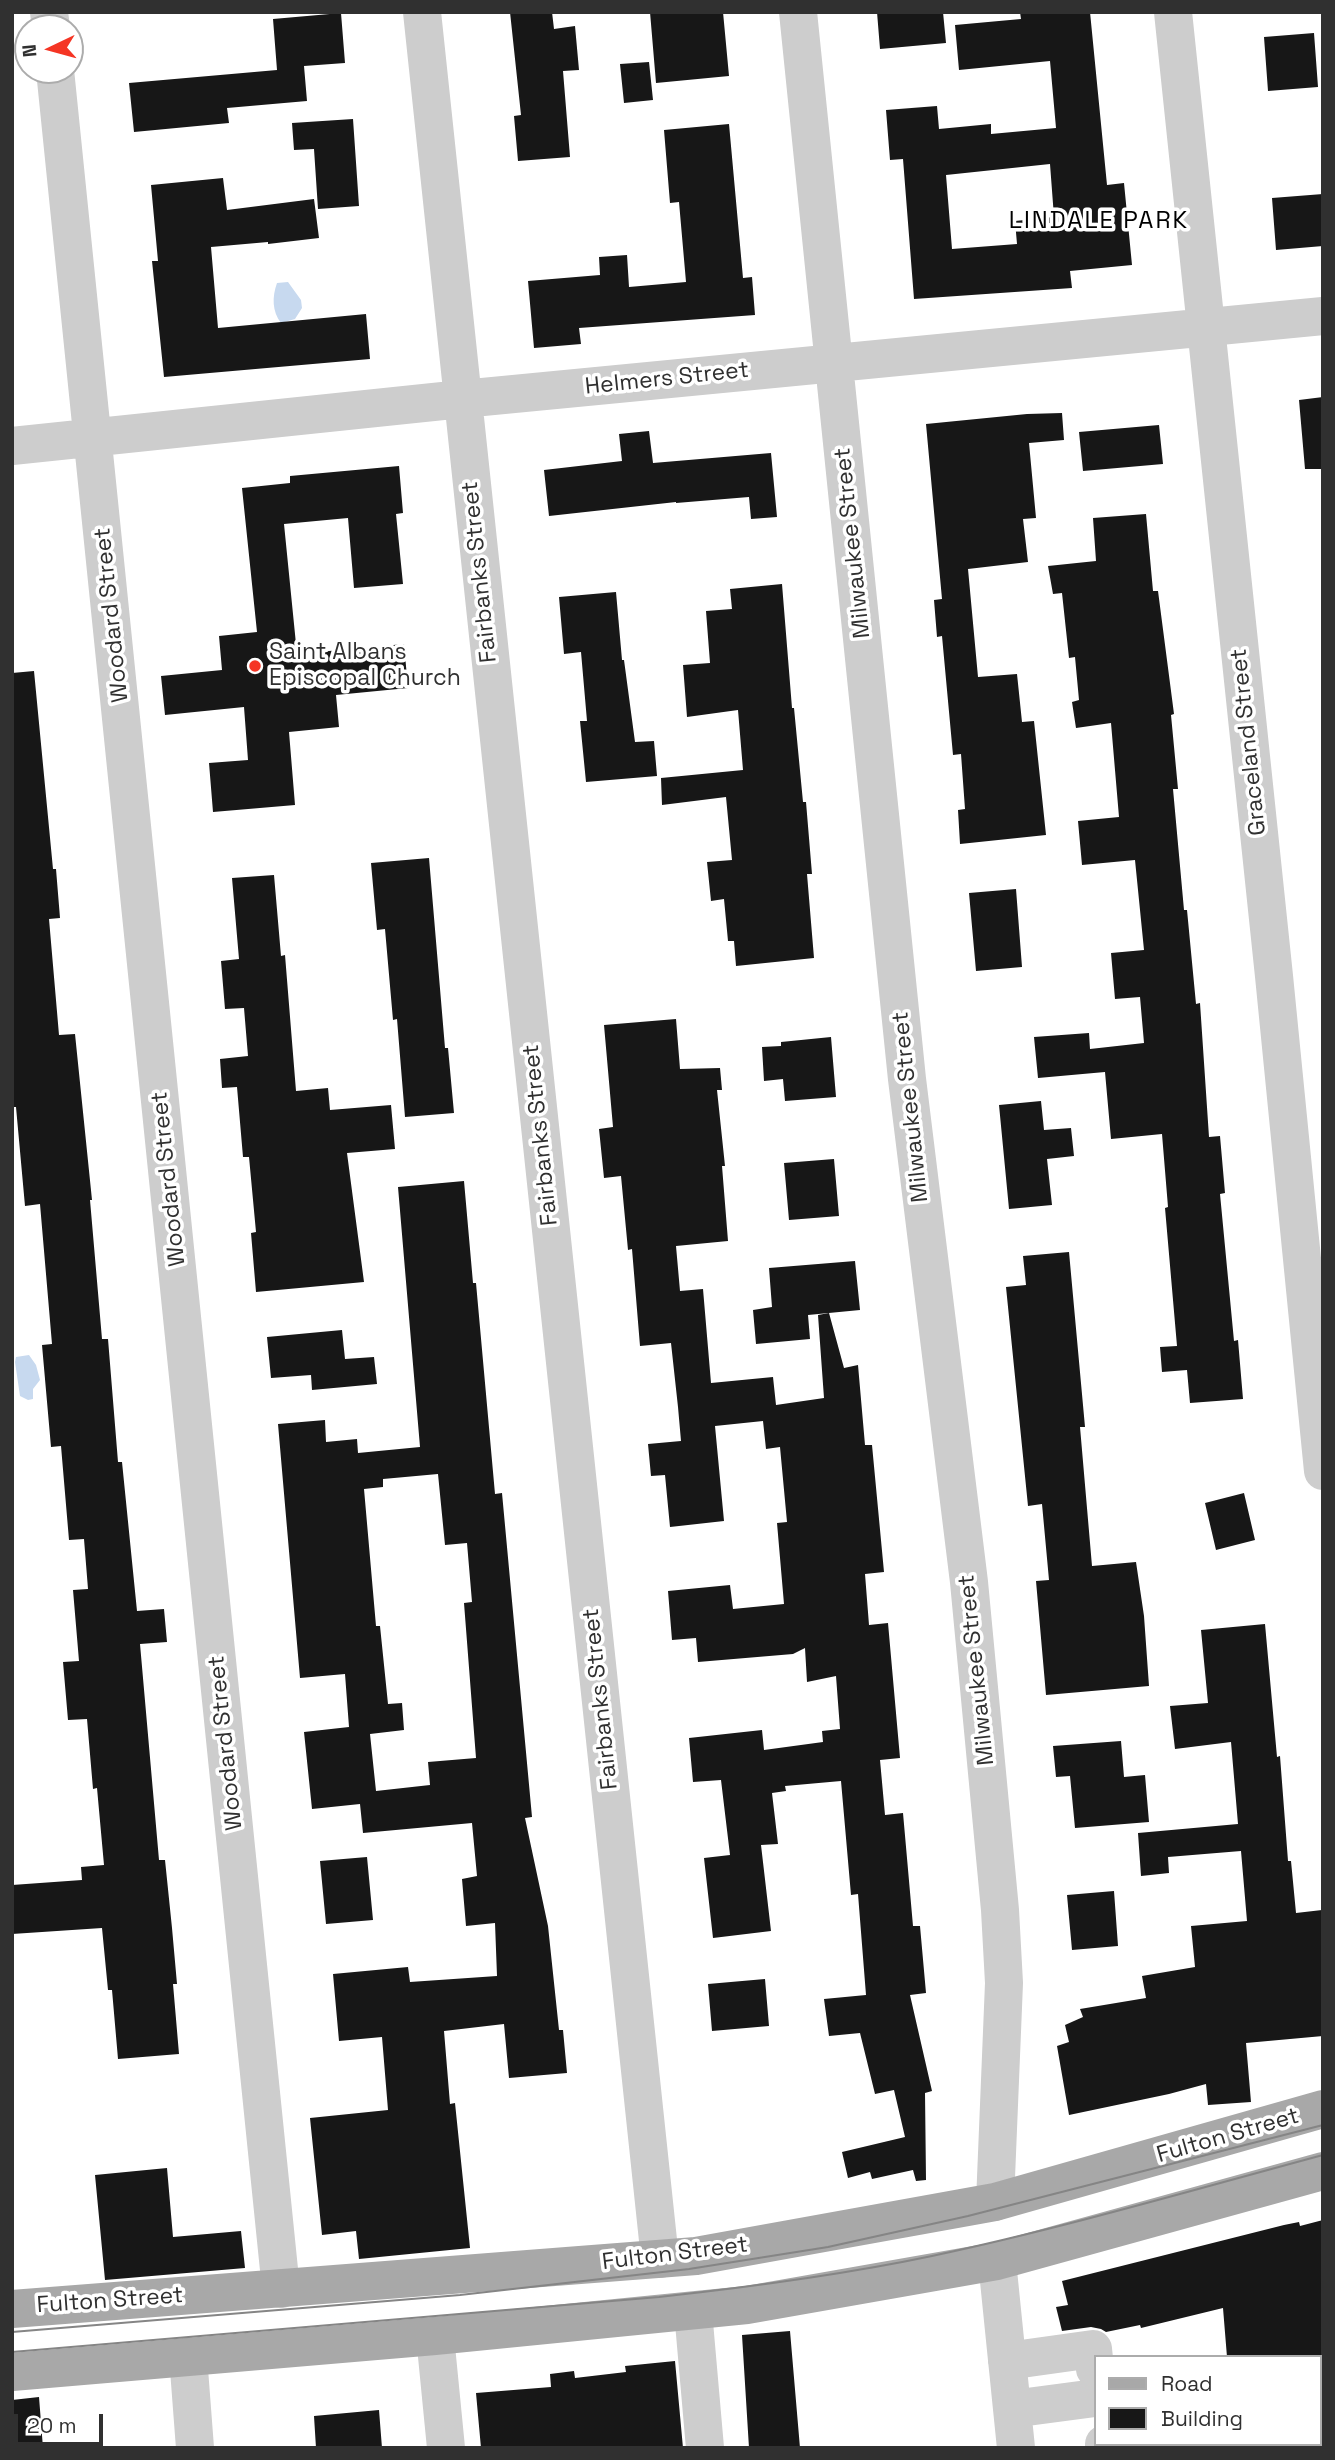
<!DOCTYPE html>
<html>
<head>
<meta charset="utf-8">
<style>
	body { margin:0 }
	#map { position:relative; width:1335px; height:2460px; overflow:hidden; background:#fff; font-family:"Space Grotesk",sans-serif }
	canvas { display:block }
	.frame { position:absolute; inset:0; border:14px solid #303030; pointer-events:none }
	.legend { position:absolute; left:1094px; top:2355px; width:228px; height:91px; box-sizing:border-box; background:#fff; border:2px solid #acacac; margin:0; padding:9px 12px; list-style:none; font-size:21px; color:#303030 }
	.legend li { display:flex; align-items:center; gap:14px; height:35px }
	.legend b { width:35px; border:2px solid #acacac }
	.north { position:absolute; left:14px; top:14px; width:70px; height:70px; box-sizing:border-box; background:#fff; border:2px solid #acacac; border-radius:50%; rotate:265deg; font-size:19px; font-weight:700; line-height:28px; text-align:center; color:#303030 }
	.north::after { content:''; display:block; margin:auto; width:24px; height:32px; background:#f53524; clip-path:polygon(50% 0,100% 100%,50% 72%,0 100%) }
	.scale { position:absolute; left:14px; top:2414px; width:89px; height:32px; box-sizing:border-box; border:4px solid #303030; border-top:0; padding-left:9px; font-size:21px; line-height:24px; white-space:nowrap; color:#303030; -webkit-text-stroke:5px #fff; paint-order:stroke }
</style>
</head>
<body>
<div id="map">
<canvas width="1335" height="2460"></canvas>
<div class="frame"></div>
<ul class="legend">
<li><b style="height:9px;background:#a8a8a8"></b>Road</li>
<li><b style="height:19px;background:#171717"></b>Building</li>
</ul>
<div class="north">N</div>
<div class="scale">20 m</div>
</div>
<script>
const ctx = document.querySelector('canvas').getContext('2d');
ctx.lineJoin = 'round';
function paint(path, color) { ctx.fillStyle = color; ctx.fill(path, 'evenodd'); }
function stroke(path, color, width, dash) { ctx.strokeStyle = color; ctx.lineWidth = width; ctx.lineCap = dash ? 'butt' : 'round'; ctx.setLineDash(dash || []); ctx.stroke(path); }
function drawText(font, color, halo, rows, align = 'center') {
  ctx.font = font + ' "Space Grotesk",sans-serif'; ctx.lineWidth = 7; ctx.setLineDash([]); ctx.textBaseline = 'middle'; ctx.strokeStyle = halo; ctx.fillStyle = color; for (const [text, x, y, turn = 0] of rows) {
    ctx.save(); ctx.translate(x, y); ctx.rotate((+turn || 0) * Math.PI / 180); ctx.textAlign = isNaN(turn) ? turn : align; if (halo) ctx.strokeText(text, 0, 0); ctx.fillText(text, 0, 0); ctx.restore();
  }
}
const water = new Path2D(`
	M 288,282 L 301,300 L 302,308 L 295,319 L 281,323 C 272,311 272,297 277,283 Z
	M 29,1355 L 36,1365 L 40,1380 L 33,1389 L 33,1399 L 28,1400 L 20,1396 L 15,1362 L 16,1357 Z`);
const building = new Path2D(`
	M 510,12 L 552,12 L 554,29 L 575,26 L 579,70 L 563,71 L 570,157 L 518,161 L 514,116 L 521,115 Z
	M 650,12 L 723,12 L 729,76 L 656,83 Z
	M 877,12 L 943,12 L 946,43 L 880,49 Z
	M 1020,12 L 1090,12 L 1107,185 L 1124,183 L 1132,265 L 1070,271 L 1072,288 L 914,299 L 903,159 L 890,160 L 886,110 L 937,106 L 939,129 L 991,124 L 991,134 L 1056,128 L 1050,61 L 959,70 L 955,25 L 1021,19 ZM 1050,164 L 1054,217 L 1015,221 L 1017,244 L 952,249 L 946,175 Z
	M 341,13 L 345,63 L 304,66 L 307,101 L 227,108 L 229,123 L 134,132 L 129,83 L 277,70 L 273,19 Z
	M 1314,33 L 1318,87 L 1268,91 L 1264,37 Z
	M 649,62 L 653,100 L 624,103 L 620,64 Z
	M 353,119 L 359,206 L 318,209 L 314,149 L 294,150 L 292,123 Z
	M 729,124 L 743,278 L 752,277 L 755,315 L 579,328 L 581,344 L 534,348 L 528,281 L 600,275 L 599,257 L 627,255 L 629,287 L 686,282 L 679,202 L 670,203 L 664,130 Z
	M 223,178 L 227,210 L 314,199 L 319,238 L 268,244 L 268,242 L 211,247 L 218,328 L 366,314 L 370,359 L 164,377 L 152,261 L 158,261 L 151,185 Z
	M 1323,194 L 1323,246 L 1276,250 L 1272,198 Z
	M 1323,397 L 1323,469 L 1305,469 L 1299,400 Z
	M 1062,413 L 1064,440 L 1029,443 L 1036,518 L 1023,519 L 1028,562 L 968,569 L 978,677 L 1017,674 L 1022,722 L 1034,721 L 1046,835 L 960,844 L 958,810 L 965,809 L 961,754 L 953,755 L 942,636 L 937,637 L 934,600 L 942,599 L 926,424 L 1027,414 Z
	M 1159,425 L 1163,464 L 1083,471 L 1079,432 Z
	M 649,431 L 653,463 L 771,453 L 777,517 L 751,519 L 749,497 L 676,503 L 676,502 L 549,516 L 544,470 L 622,461 L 619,434 Z
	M 399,466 L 403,513 L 396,514 L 403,584 L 354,588 L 348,518 L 284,524 L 297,654 L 404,644 L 408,688 L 336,695 L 339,727 L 289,732 L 295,805 L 213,812 L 209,763 L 248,760 L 244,707 L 165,715 L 161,676 L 222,670 L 219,636 L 257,632 L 242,488 L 290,483 L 290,476 Z
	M 1146,514 L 1153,591 L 1158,591 L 1174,714 L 1171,715 L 1178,789 L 1173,789 L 1184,910 L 1187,910 L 1196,1004 L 1200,1003 L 1209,1137 L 1220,1136 L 1225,1193 L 1220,1194 L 1234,1341 L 1238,1340 L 1243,1399 L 1190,1403 L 1187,1370 L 1162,1372 L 1160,1347 L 1177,1346 L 1165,1208 L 1168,1207 L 1162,1134 L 1111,1139 L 1105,1072 L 1038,1078 L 1034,1037 L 1089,1033 L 1090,1049 L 1144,1043 L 1140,997 L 1115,999 L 1111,953 L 1144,950 L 1135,860 L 1082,865 L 1078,821 L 1119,817 L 1111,723 L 1076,728 L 1072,702 L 1079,700 L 1075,657 L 1069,658 L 1062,593 L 1053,594 L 1048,566 L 1096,561 L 1093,518 Z
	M 782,584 L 792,708 L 794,708 L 803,802 L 806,802 L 812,874 L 807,874 L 814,958 L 736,966 L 734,941 L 728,941 L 724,899 L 711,901 L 707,862 L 732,860 L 726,797 L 662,805 L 661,778 L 743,770 L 738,710 L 687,717 L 683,665 L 710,663 L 706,611 L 732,609 L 730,589 Z
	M 616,592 L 622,660 L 624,660 L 635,742 L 654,741 L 657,776 L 586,782 L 580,721 L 587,721 L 581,652 L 564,654 L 559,597 Z
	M 34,671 L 53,869 L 56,869 L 60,918 L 49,919 L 59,1035 L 75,1034 L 92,1200 L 90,1200 L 102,1339 L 108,1339 L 118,1462 L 122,1462 L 137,1611 L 164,1609 L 167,1642 L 140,1644 L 159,1860 L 165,1860 L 172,1928 L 177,1984 L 173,1984 L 179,2054 L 118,2059 L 112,1990 L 108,1990 L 102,1928 L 12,1934 L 12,1885 L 82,1880 L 81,1867 L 104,1865 L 97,1788 L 93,1789 L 87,1719 L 68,1720 L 63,1662 L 79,1661 L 73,1590 L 88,1589 L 84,1539 L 69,1540 L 61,1446 L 51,1447 L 42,1345 L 52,1344 L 40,1204 L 25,1206 L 16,1107 L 12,1107 L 12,673 Z
	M 429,858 L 445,1048 L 448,1048 L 454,1113 L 405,1117 L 397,1019 L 393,1020 L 385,929 L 377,930 L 371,863 Z
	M 274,875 L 281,956 L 285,955 L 296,1091 L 328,1088 L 330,1110 L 391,1105 L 395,1149 L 347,1153 L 364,1282 L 256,1292 L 251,1233 L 256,1232 L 249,1157 L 243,1157 L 237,1087 L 222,1088 L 220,1059 L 248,1056 L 244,1008 L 225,1009 L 221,961 L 239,959 L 232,878 Z
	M 1016,889 L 1022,967 L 976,971 L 969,893 Z
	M 676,1019 L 680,1069 L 720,1068 L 722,1090 L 717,1090 L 725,1166 L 722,1166 L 728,1241 L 676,1246 L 680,1291 L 703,1289 L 711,1383 L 773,1377 L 776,1405 L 824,1398 L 818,1315 L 829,1313 L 844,1368 L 858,1365 L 865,1445 L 872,1445 L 884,1572 L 865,1574 L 869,1625 L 888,1623 L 900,1758 L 880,1760 L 885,1815 L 903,1813 L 913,1926 L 920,1926 L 926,1993 L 910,1995 L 932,2091 L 925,2093 L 926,2180 L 916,2181 L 913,2170 L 872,2179 L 870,2172 L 848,2178 L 842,2152 L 905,2137 L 894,2090 L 875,2094 L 860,2033 L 829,2036 L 824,1999 L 866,1995 L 858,1894 L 851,1895 L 841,1781 L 785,1786 L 786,1791 L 772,1793 L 778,1844 L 761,1845 L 771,1931 L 713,1938 L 704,1858 L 730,1855 L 721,1780 L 693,1782 L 689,1738 L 762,1730 L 764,1750 L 823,1742 L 822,1731 L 840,1729 L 836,1676 L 807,1682 L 805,1648 L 793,1654 L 698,1662 L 696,1638 L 672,1640 L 668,1591 L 730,1585 L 733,1609 L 784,1604 L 777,1523 L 787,1522 L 780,1447 L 766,1449 L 763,1421 L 715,1426 L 724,1521 L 670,1527 L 665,1475 L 651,1476 L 648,1444 L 681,1441 L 678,1407 L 671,1343 L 640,1346 L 632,1249 L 628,1250 L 621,1176 L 604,1178 L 599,1129 L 613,1127 L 604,1025 Z
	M 831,1037 L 836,1097 L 785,1101 L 783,1079 L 764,1081 L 762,1047 L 781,1046 L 781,1042 Z
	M 1041,1101 L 1044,1130 L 1071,1128 L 1074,1156 L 1047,1159 L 1052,1205 L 1009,1209 L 999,1105 Z
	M 834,1159 L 839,1216 L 789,1220 L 784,1163 Z
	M 464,1181 L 473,1283 L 476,1283 L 495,1494 L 502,1493 L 532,1817 L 525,1818 L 548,1926 L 559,2030 L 563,2030 L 567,2073 L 509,2078 L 504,2024 L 444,2031 L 450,2104 L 455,2103 L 470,2248 L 359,2259 L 356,2231 L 322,2235 L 310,2118 L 388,2110 L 382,2037 L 339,2041 L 333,1974 L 408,1967 L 410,1982 L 497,1976 L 495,1923 L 466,1926 L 462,1879 L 477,1876 L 472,1823 L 363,1833 L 360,1804 L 312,1809 L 304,1732 L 349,1727 L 345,1674 L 300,1678 L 278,1424 L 325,1420 L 326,1442 L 357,1439 L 358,1453 L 420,1447 L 398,1187 ZM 438,1474 L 445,1545 L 467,1543 L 472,1602 L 464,1603 L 476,1758 L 428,1762 L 430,1785 L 376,1791 L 370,1734 L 404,1730 L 402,1703 L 388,1704 L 380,1626 L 376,1626 L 364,1489 L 383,1487 L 383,1479 Z
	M 1069,1252 L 1085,1427 L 1080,1427 L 1092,1566 L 1136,1562 L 1144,1616 L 1149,1686 L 1046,1695 L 1036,1581 L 1049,1580 L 1042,1504 L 1028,1506 L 1006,1287 L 1026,1285 L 1023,1256 Z
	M 855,1261 L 860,1310 L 808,1315 L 810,1339 L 756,1344 L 753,1310 L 772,1307 L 769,1268 Z
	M 342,1330 L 345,1359 L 374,1357 L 377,1384 L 312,1390 L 311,1375 L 271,1378 L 267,1337 Z
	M 1244,1493 L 1255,1540 L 1216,1550 L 1205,1503 Z
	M 1265,1624 L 1277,1757 L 1280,1756 L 1288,1861 L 1291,1861 L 1296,1913 L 1322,1910 L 1323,2036 L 1246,2043 L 1251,2102 L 1208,2105 L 1206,2084 L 1169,2094 L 1069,2115 L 1057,2046 L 1069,2042 L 1065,2025 L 1083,2017 L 1080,2009 L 1146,1998 L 1142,1976 L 1195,1967 L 1191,1926 L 1247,1921 L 1241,1851 L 1168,1857 L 1169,1873 L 1141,1876 L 1138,1833 L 1238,1824 L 1231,1742 L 1175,1749 L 1170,1706 L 1208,1703 L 1201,1630 Z
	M 1121,1741 L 1124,1777 L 1145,1775 L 1149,1822 L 1075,1828 L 1070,1776 L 1056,1777 L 1053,1746 Z
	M 367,1857 L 373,1920 L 326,1924 L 320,1861 Z
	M 1114,1891 L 1118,1946 L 1072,1950 L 1067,1895 Z
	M 765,1979 L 769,2026 L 712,2031 L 708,1984 Z
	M 167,2168 L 173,2237 L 241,2231 L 245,2268 L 105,2280 L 95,2175 Z
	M 1323,2220 L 1323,2357 L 1227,2357 L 1223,2308 L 1141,2328 L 1140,2325 L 1106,2332 L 1101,2329 L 1091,2327 L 1062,2331 L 1056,2307 L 1068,2305 L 1062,2281 L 1284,2225 L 1299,2222 L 1300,2226 Z
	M 790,2331 L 800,2448 L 749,2448 L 742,2335 Z
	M 675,2361 L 683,2448 L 481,2448 L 476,2393 L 551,2387 L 550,2374 L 574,2371 L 575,2378 L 626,2372 L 625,2366 Z
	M 39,2397 L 43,2448 L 12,2448 L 12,2400 Z
	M 379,2410 L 382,2448 L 316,2448 L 314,2416 Z`);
const minor = new Path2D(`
	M 49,12 L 51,28
	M 422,12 L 660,2259
	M 798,12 L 907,1079 L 969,1582 L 1000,1910 L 1004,1983 L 995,2202
	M 1173,12 L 1274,976 L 1323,1471
	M 55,70 L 281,2289
	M 12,446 L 462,399 L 1323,316
	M 997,2261 L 1016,2448
	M 693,2311 L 705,2448
	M 435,2336 L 446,2448
	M 188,2356 L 195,2448
	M 1007,2361 L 1093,2349 L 1095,2369
	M 1012,2409 L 1095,2398
	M 1104,2444 L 1104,2448`);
const major = new Path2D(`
	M 12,2309 L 696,2256 L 995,2202 L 1323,2109
	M 12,2372 L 435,2336 L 747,2305 L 997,2261 L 1323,2171`);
const tram = new Path2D(`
	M 12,2332 L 460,2295 L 689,2269 L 828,2247 L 968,2216 L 1323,2125
	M 12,2352 L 659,2297 C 750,2287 842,2275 932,2256 C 1063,2228 1193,2190 1323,2155`);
const markers = [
	[255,666,7,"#f53524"]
];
const streetNames = [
	["Helmers Street",667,379,-6],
	["Milwaukee Street",853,543,-96],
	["Fairbanks Street",480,572,-96],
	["Woodard Street",112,615,-96],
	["Graceland Street",1249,742,-96],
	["Milwaukee Street",911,1107,-96],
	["Fairbanks Street",541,1135,-96],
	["Woodard Street",169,1179,-96],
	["Milwaukee Street",977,1670,-96],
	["Fairbanks Street",601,1699,-96],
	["Woodard Street",226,1743,-96],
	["Fulton Street",1228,2136,-16],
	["Fulton Street",675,2254,-7],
	["Fulton Street",110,2301,-4]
];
const poiNames = [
	["Saint Albans",269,653],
	["Episcopal Church",269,679]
];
const neighbourhoodNames = [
	["LINDALE PARK",1099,221]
];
paint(water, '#c7d9ef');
paint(building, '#171717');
stroke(minor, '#cdcdcd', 38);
stroke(major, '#a8a8a8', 38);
stroke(tram, '#858585', 2);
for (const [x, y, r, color] of markers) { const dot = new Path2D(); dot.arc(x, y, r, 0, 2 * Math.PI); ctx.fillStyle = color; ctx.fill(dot); stroke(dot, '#fff', 2.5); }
drawText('23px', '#303030', '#fff', streetNames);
drawText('23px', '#303030', '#fff', poiNames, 'left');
ctx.letterSpacing = '2px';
drawText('24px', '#000', '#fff', neighbourhoodNames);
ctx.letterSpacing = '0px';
</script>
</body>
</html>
